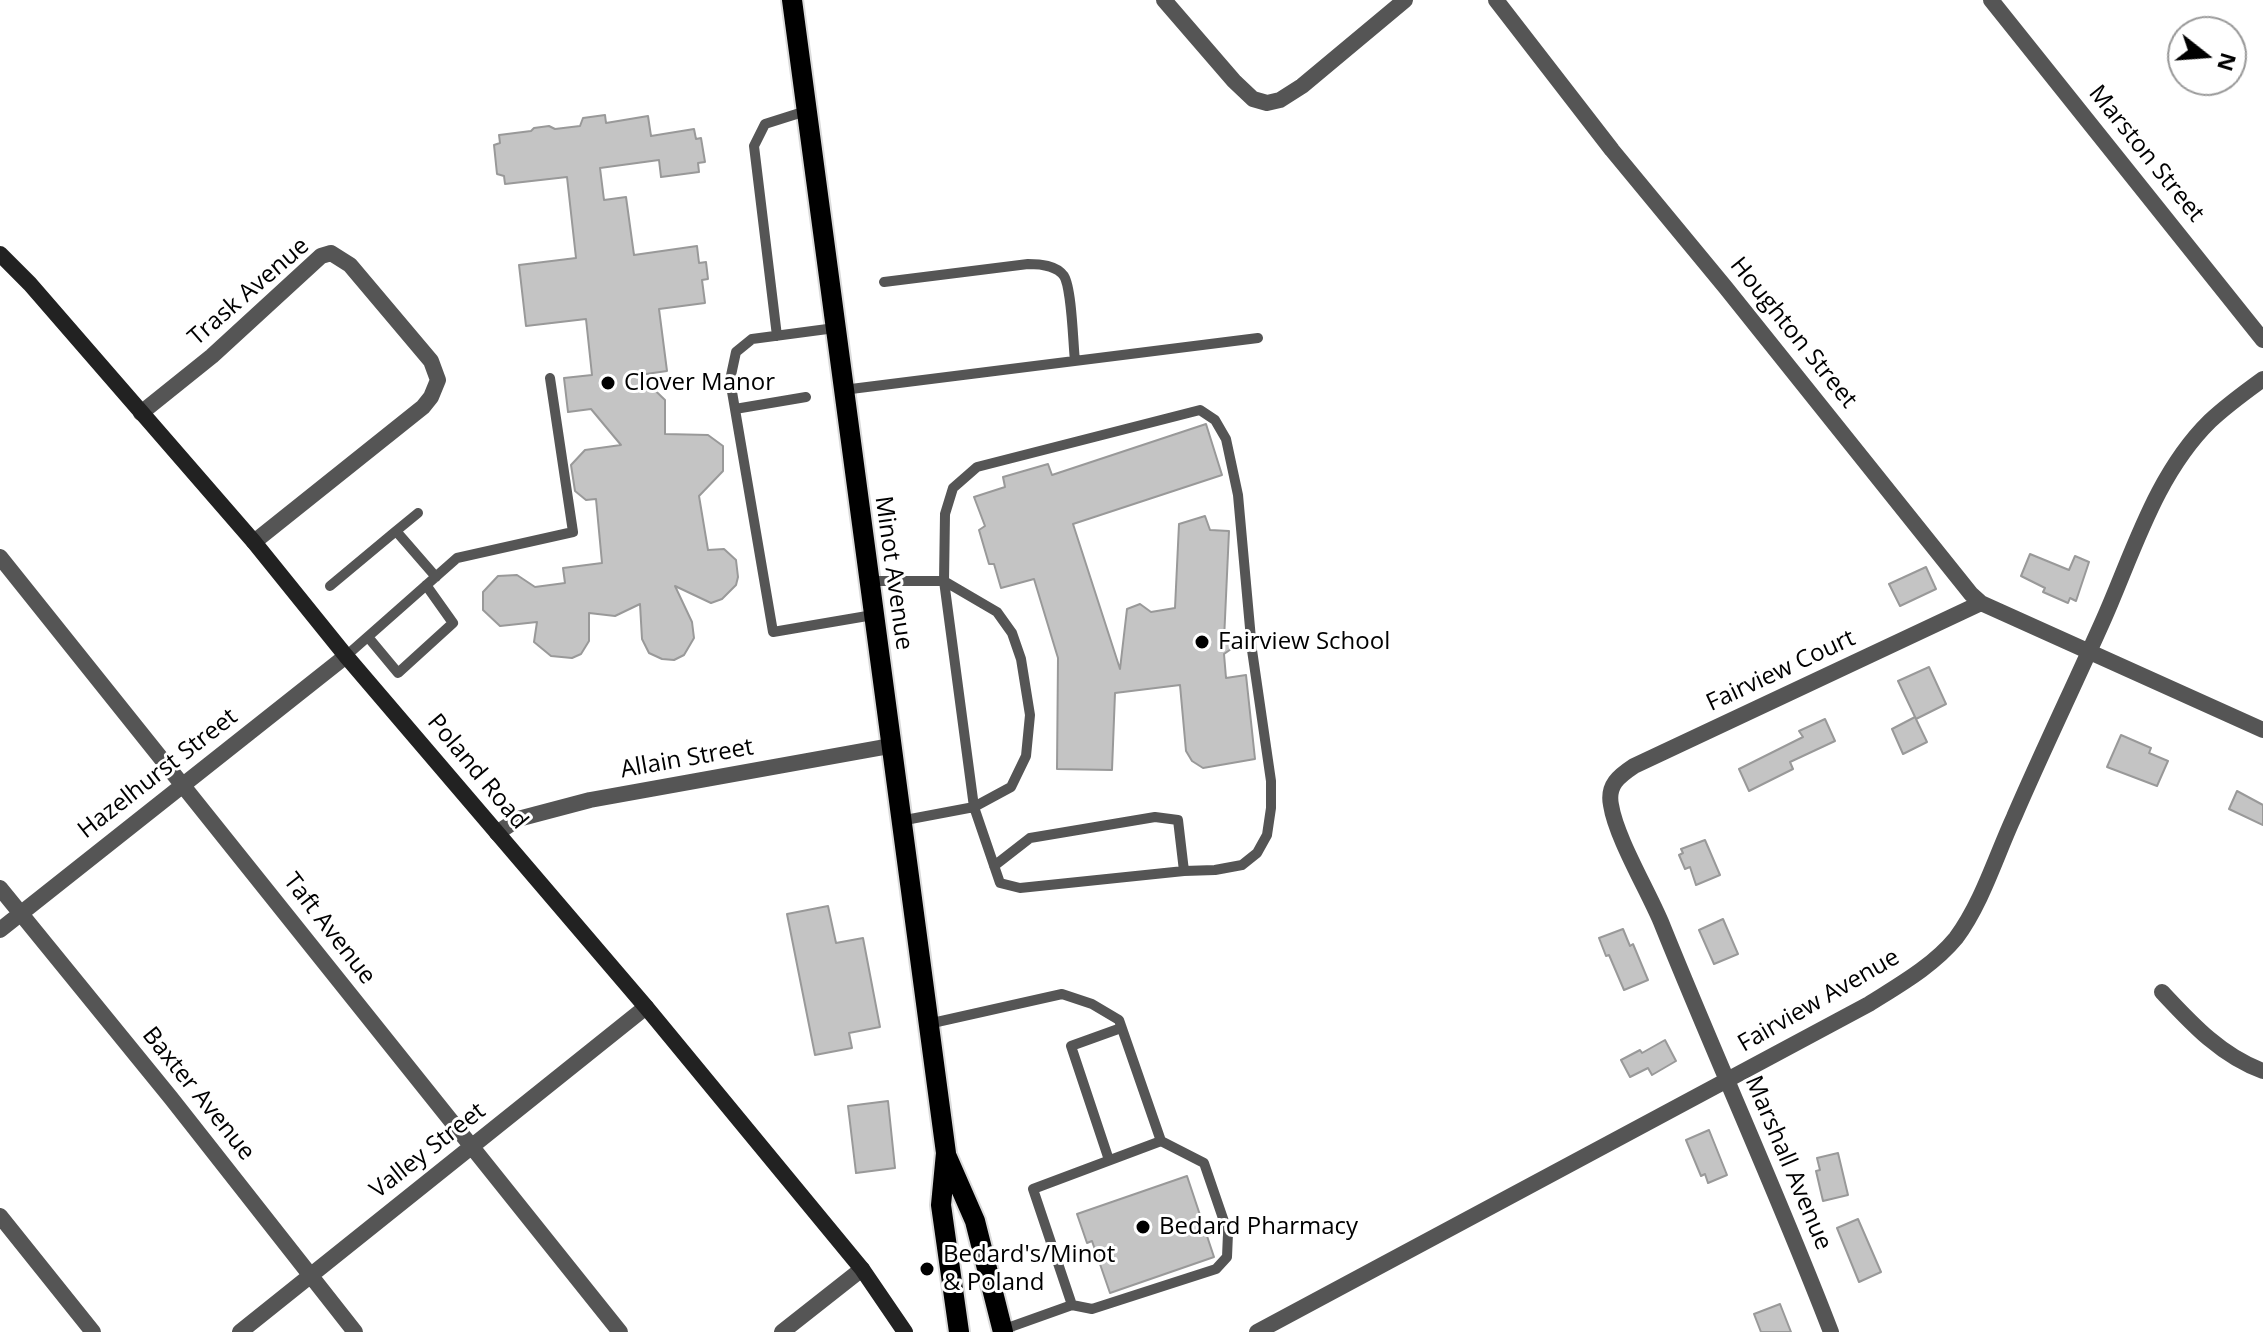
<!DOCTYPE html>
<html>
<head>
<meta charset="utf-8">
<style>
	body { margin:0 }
	#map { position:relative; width:2263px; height:1332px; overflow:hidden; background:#fff; font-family:"Open Sans",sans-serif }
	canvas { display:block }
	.north { position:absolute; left:2167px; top:16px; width:80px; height:80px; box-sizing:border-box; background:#fff; border:2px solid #999; border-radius:50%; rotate:107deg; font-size:22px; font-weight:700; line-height:32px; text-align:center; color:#000 }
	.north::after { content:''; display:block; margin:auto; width:28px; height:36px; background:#000; clip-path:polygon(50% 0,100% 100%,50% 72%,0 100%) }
</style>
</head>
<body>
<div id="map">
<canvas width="2263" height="1332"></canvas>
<div class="north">N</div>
</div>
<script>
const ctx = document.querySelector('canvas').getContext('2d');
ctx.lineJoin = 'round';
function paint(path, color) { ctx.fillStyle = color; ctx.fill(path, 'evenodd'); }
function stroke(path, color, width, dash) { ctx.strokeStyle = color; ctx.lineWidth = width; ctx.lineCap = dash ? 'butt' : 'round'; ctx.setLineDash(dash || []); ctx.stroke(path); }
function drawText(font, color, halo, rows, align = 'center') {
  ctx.font = font + ' "Open Sans",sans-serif'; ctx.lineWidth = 6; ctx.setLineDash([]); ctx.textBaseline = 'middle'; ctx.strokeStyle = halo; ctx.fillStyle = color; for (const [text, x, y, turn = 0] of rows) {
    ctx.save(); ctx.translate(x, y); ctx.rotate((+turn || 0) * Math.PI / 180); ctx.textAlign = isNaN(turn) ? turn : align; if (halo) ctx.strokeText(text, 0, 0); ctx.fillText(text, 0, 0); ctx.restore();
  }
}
const building = new Path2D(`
	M 605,115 L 606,123 L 648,116 L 651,136 L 694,129 L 696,139 L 701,138 L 705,162 L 698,163 L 699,172 L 661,177 L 659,160 L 600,168 L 604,200 L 626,197 L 634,255 L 697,246 L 699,263 L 706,262 L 708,279 L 702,280 L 705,303 L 659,309 L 667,371 L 639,375 L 665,400 L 665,434 L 708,435 L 723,446 L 723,471 L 699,496 L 708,550 L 724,549 L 736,560 L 738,577 L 736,585 L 722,599 L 711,603 L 675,586 L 692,622 L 694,638 L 684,655 L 674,660 L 662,659 L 649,653 L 642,639 L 640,604 L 615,616 L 589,613 L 589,641 L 581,654 L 572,658 L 551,656 L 534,642 L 537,622 L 500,626 L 483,610 L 483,592 L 498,576 L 517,575 L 535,587 L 565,583 L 563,568 L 602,563 L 596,499 L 586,500 L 575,491 L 571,465 L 585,450 L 621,445 L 591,409 L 568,412 L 564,378 L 592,375 L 586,319 L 526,326 L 519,265 L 576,258 L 567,177 L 505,184 L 504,176 L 497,174 L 494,145 L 500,143 L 499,135 L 531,131 L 534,128 L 549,126 L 555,129 L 580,126 L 583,118 Z
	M 1206,424 L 1222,475 L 1073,524 L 1120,669 L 1127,609 L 1140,604 L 1151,612 L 1175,608 L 1179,524 L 1205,516 L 1210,530 L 1229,531 L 1224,640 L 1234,647 L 1224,654 L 1226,678 L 1246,675 L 1255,759 L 1203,768 L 1192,761 L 1186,751 L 1180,685 L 1115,693 L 1112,770 L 1057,769 L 1058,658 L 1034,579 L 1001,588 L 994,564 L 989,564 L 979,530 L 985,526 L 974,497 L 1005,487 L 1003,477 L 1048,464 L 1052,475 Z
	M 2030,554 L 2069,570 L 2075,556 L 2089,562 L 2076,601 L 2070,598 L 2068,603 L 2043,592 L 2045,588 L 2021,576 Z
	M 1926,567 L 1936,589 L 1900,606 L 1889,584 Z
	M 1929,667 L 1946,704 L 1916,719 L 1898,681 Z
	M 1915,717 L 1927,742 L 1903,754 L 1892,729 Z
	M 1825,719 L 1835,741 L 1790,762 L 1793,769 L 1749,791 L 1739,769 L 1803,737 L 1799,731 Z
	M 2121,735 L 2151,748 L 2149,753 L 2168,761 L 2157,786 L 2107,767 Z
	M 2237,791 L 2263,805 L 2263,825 L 2229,809 Z
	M 1705,840 L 1720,875 L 1696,885 L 1690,867 L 1685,869 L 1679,855 L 1683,853 L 1681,849 Z
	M 828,906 L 836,943 L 863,938 L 880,1027 L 849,1033 L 852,1048 L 815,1055 L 787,914 Z
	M 1723,919 L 1738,954 L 1714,964 L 1699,930 Z
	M 1623,929 L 1630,946 L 1633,944 L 1648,980 L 1624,990 L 1609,955 L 1606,956 L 1599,938 Z
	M 1665,1040 L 1676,1061 L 1652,1075 L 1648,1068 L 1630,1077 L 1621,1060 L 1640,1050 L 1642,1053 Z
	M 888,1101 L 895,1168 L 856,1173 L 848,1106 Z
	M 1709,1130 L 1727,1175 L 1708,1183 L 1705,1174 L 1701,1176 L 1686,1140 Z
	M 1838,1153 L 1848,1195 L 1823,1201 L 1816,1171 L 1820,1170 L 1817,1158 Z
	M 1187,1176 L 1214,1257 L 1110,1293 L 1092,1241 L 1087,1243 L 1077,1214 Z
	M 1858,1219 L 1881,1272 L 1859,1282 L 1837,1228 Z
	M 1780,1304 L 1791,1332 L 1761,1332 L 1754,1314 Z`);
const lane = new Path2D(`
	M 884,282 L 1028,264 C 1040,264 1056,265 1064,276 C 1072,289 1073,344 1075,361
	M 835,328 L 752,339 L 736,352 L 730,380 L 773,632 L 873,615
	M 777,336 L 754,146 L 765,124 L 806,111
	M 843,390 L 1258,338
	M 735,409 L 806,397
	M 396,531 L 418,513
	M 868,581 L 944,581 L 997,612 L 1012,633 L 1021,659 L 1030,715 L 1026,756 L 1011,787 L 974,807 L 900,821
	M 330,586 L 396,531 L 436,577
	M 368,637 L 398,673 L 453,623 L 426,585
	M 346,656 L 457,558 L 573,532 L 550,378
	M 994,866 L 1030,838 L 1155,817 L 1178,820 L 1184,871 L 1020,888 L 1000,883 L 974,807 L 944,581 L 945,514 L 953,488 L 977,467 L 1200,410 L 1215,420 L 1226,439 L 1238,495 L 1252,650 L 1271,781 L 1271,808 L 1267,835 L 1257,853 L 1242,865 L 1215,870 L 1184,871
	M 928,1024 L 1062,994 L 1092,1004 L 1119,1020 L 1161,1141 L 1204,1163 L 1228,1233 L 1227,1257 L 1216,1269 L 1092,1309 L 1072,1305
	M 1109,1160 L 1071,1046 L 1121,1028
	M 1002,1330 L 1072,1305 L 1033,1189 L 1161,1141`);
const street = new Path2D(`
	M 1164,0 L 1234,81 L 1253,99 L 1267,103 L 1280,100 L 1302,86 L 1405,0
	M 1496,0 L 1612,150 L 1726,288 L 1971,594 L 1981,603 L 2263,730
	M 1991,0 L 2263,340
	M 141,413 L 212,356 L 321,256 L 331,253 L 350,265 L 431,361 L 438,380 L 431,397 L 423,407 L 254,542
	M 0,557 L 620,1332
	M 497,833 L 518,819 L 590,800 L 890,746
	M 0,888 L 171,1098 L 355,1332
	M 0,930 L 346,656
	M 2162,992 C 2191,1023 2221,1056 2263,1071
	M 0,1216 L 93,1332
	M 240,1332 L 646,1007
	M 782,1332 L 862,1269
	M 1257,1332 L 1869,1004 C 1899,985 1933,966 1956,938 C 1982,903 1996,856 2014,817 C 2042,752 2073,688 2102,623 C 2133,554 2155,475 2210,421 C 2227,405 2245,392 2263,379
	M 1831,1332 C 1778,1194 1716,1059 1661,922 C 1647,889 1616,837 1611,805 C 1607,785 1619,776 1634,766 L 1981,603`);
const secondary = new Path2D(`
	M 0,254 L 30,284 L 254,542 L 346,656 L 646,1007 L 862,1269 L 905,1332`);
const primary = new Path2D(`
	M 792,0 L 946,1153 L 941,1205 L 959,1332
	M 947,1157 L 975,1221 L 1003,1332`);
const markers = [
	[608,383,8,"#000"],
	[1202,642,8,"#000"],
	[1143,1227,8,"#000"],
	[927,1269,8,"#000"]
];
const streetNames = [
	["Marston Street",2146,154,51],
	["Trask Avenue",249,292,-41],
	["Houghton Street",1793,333,51],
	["Minot Avenue",893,573,82],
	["Fairview Court",1781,671,-25],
	["Allain Street",687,759,-10],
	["Poland Road",477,772,50],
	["Hazelhurst Street",158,774,-38],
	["Taft Avenue",329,929,52],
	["Fairview Avenue",1819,1001,-30],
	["Baxter Avenue",198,1094,51],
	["Valley Street",428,1151,-38],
	["Marshall Avenue",1788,1163,67]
];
const poiNames = [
	["Clover Manor",624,383],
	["Fairview School",1218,642],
	["Bedard Pharmacy",1159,1227],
	["Bedard's/Minot",943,1255],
	["& Poland",943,1283]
];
paint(building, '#c4c4c4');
stroke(building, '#999', 2);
stroke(primary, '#dbdbdb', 24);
stroke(lane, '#555', 10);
stroke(street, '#555', 16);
stroke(secondary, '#222', 16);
stroke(primary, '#000', 20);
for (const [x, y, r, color] of markers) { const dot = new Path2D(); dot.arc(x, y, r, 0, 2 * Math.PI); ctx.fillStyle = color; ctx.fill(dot); stroke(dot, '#fff', 3); }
drawText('24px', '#000', '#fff', streetNames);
drawText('24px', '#000', '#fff', poiNames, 'left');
</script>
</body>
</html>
